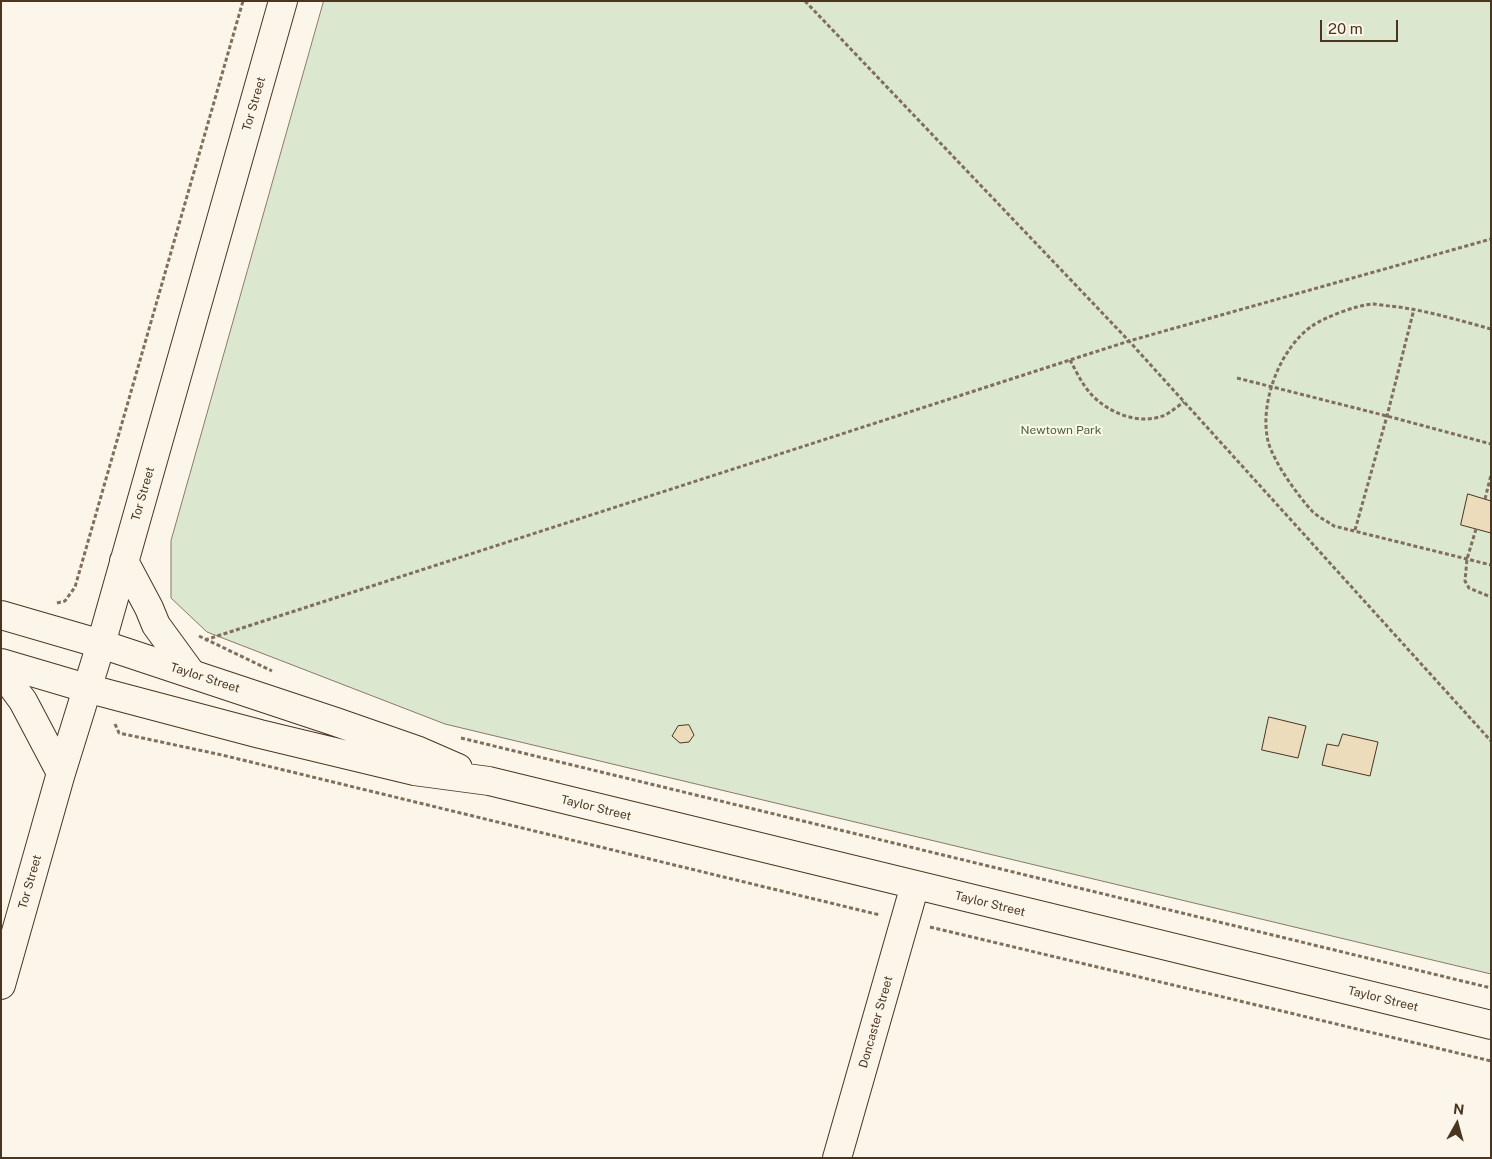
<!DOCTYPE html>
<html>
<head>
<meta charset="utf-8">
<style>
	body { margin:0 }
	#map { position:relative; width:1492px; height:1159px; overflow:hidden; background:#fbf6e9; font-family:"Public Sans",sans-serif }
	canvas { display:block }
	.frame { position:absolute; inset:0; border:2px solid #4a3520; pointer-events:none }
	.north { position:absolute; left:1432px; top:1099px; width:50px; height:50px; -webkit-text-stroke:4px #fbf6e9; paint-order:stroke; rotate:7deg; font-size:14px; font-weight:700; line-height:20px; text-align:center; color:#4a3520 }
	.north::after { content:''; display:block; margin:auto; width:18px; height:22px; background:#4a3520; clip-path:polygon(50% 0,100% 100%,50% 72%,0 100%) }
	.scale { position:absolute; left:1320px; top:20px; width:78px; height:22px; box-sizing:border-box; border:2px solid #4a3520; border-top:0; padding-left:6px; font-size:15px; line-height:18px; white-space:nowrap; color:#4a3520; -webkit-text-stroke:4px #fbf6e9; paint-order:stroke }
</style>
</head>
<body>
<div id="map">
<canvas width="1492" height="1159"></canvas>
<div class="frame"></div>
<div class="north">N</div>
<div class="scale">20 m</div>
</div>
<script>
const ctx = document.querySelector('canvas').getContext('2d');
ctx.lineJoin = 'round';
function paint(path, color) { ctx.fillStyle = color; ctx.fill(path, 'evenodd'); }
function stroke(path, color, width, dash) { ctx.strokeStyle = color; ctx.lineWidth = width; ctx.lineCap = dash ? 'butt' : 'round'; ctx.setLineDash(dash || []); ctx.stroke(path); }
function drawText(font, color, halo, rows, align = 'center') {
  ctx.font = font + ' "Public Sans",sans-serif'; ctx.lineWidth = 4; ctx.setLineDash([]); ctx.textBaseline = 'middle'; ctx.strokeStyle = halo; ctx.fillStyle = color; for (const [text, x, y, turn = 0] of rows) {
    ctx.save(); ctx.translate(x, y); ctx.rotate((+turn || 0) * Math.PI / 180); ctx.textAlign = isNaN(turn) ? turn : align; if (halo) ctx.strokeText(text, 0, 0); ctx.fillText(text, 0, 0); ctx.restore();
  }
}
const green = new Path2D(`
	M 324,1 L 1491,1 L 1491,974 L 445,724 L 207,632 L 171,598 L 171,541 Z`);
const building = new Path2D(`
	M 1468,494 L 1491,501 L 1491,533 L 1461,525 Z
	M 1269,717 L 1306,726 L 1298,758 L 1262,750 Z
	M 689,725 L 694,735 L 689,742 L 680,743 L 672,736 L 678,726 Z
	M 1343,734 L 1378,742 L 1370,776 L 1322,765 L 1327,744 L 1338,746 Z`);
const path = new Path2D(`
	M 805,1 L 1129,341 L 1491,741
	M 1491,329 C 1458,320 1425,310 1391,306 C 1385,306 1378,304 1372,304 C 1357,305 1325,317 1312,326 C 1280,348 1259,403 1268,441 C 1273,461 1298,496 1312,511 C 1318,517 1327,521 1334,526 L 1491,565
	M 1070,360 C 1076,371 1082,384 1090,393 C 1108,413 1139,426 1165,415 C 1171,412 1178,406 1184,402
	M 1237,378 L 1387,416 L 1491,444
	M 1485,499 L 1491,475
	M 1476,529 L 1467,559 L 1465,581 L 1469,588 L 1491,597
	M 1355,530 L 1387,416 L 1414,309
	M 57,603 L 65,601 L 75,587 L 243,1
	M 199,636 L 272,671
	M 205,640 L 1070,360 L 1129,341 L 1491,239
	M 115,724 L 119,733 L 222,755 L 880,915
	M 461,738 L 1491,988
	M 930,927 L 1491,1061`);
const minor = new Path2D(`
	M 101,644 L 336,722 L 419,751 L 458,768
	M 86,688 L 260,734 L 414,771 L 489,781 L 1491,1025
	M 837,1158 L 915,885`);
const major = new Path2D(`
	M 1,615 L 101,644
	M 1,663 L 86,688`);
const highway = new Path2D(`
	M 124,561 L 149,608 L 156,625 L 191,673
	M 1,671 L 23,701 L 61,773
	M 1,985 L 61,773 L 101,644 L 283,1`);
const streetNames = [
	["Tor Street",254,104,-74],
	["Tor Street",143,494,-74],
	["Taylor Street",205,678,18],
	["Taylor Street",596,808,14],
	["Tor Street",30,882,-74],
	["Taylor Street",990,904,14],
	["Taylor Street",1383,999,14],
	["Doncaster Street",876,1022,-74]
];
const parkNames = [
	["Newtown Park",1061,430]
];
paint(green, '#dce7d0');
stroke(green, '#887966', 1);
paint(building, '#ecdcbc');
stroke(building, '#4a3520', 1);
stroke(minor, '#4a3520', 30);
stroke(major, '#4a3520', 30);
stroke(highway, '#4a3520', 30);
stroke(path, '#7f6f5c', 3, [4, 2.5]);
stroke(minor, '#fbf6e9', 28);
stroke(major, '#fbf6e9', 28);
stroke(highway, '#fbf6e9', 28);
drawText('12px', '#4a3520', '#fbf6e9', streetNames);
drawText('12px', '#436837', '#fbf6e9', parkNames);
</script>
</body>
</html>
